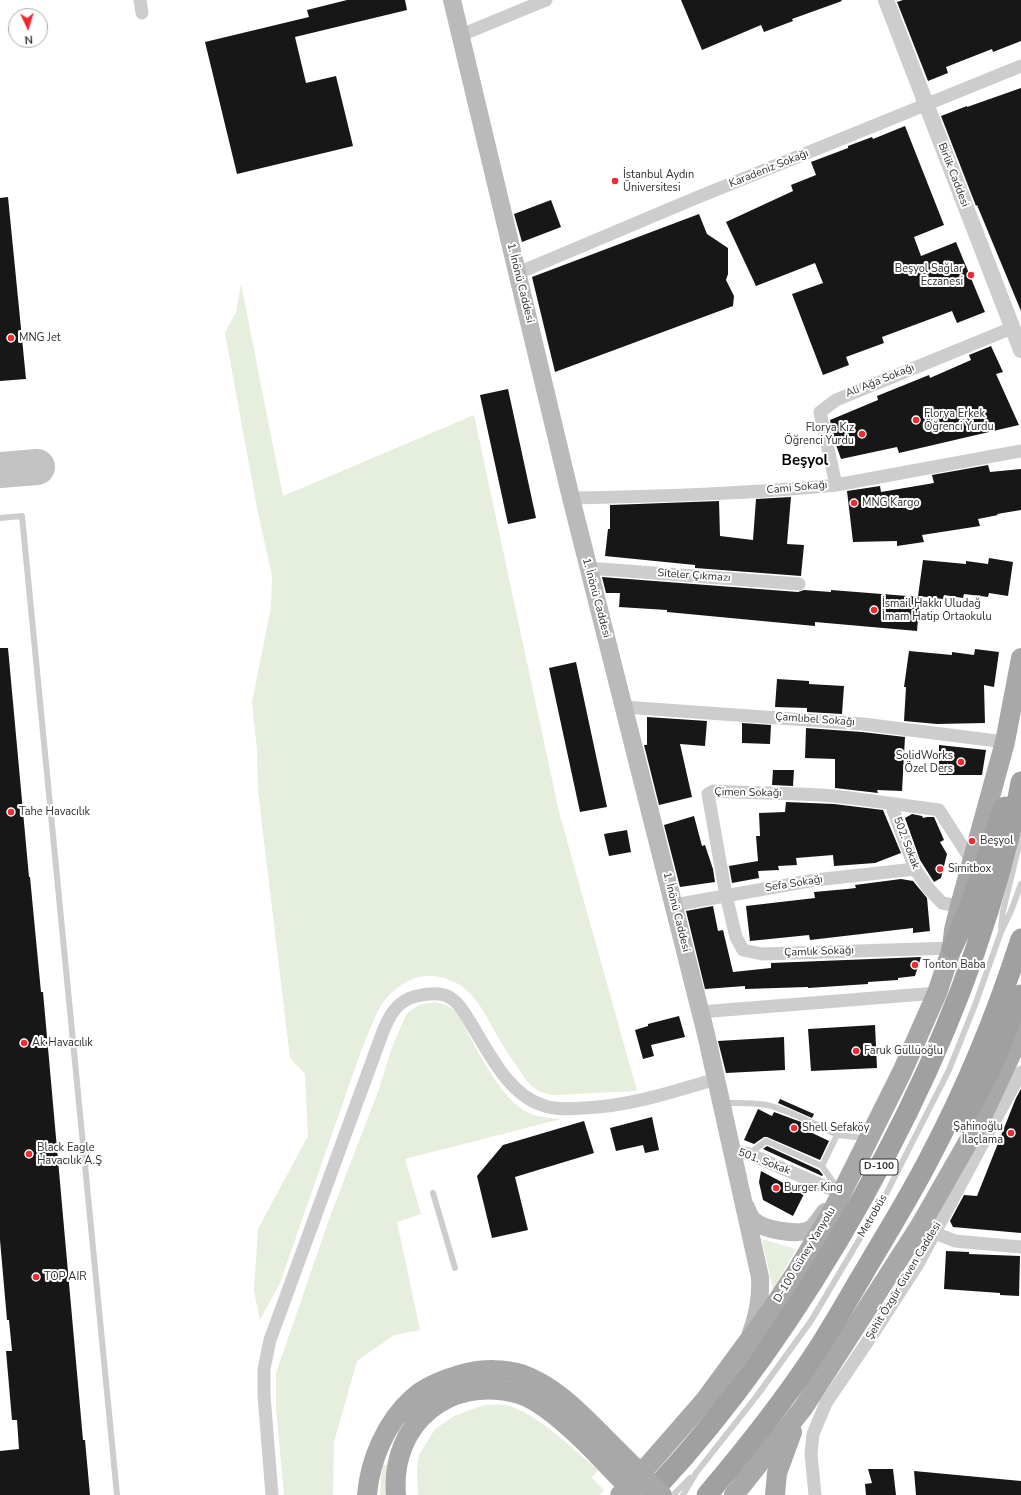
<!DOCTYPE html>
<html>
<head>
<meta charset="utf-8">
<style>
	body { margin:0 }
	#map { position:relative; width:1021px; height:1495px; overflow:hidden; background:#fff; font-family:"Nunito Sans",sans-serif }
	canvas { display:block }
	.north { position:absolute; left:8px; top:8px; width:40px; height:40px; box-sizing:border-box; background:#fff; border:1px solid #acacac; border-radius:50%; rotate:176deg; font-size:11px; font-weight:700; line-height:16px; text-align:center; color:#303030 }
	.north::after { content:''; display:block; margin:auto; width:14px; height:18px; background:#f02a30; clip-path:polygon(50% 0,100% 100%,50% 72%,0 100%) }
</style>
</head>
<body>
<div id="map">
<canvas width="1021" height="1495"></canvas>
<div class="north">N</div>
</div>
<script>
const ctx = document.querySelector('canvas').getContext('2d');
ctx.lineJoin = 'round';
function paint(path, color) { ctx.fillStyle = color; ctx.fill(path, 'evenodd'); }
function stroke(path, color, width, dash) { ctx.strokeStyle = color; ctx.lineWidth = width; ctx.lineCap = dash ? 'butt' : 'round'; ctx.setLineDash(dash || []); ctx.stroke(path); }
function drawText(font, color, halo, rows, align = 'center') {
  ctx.font = font + ' "Nunito Sans",sans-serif'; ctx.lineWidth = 4; ctx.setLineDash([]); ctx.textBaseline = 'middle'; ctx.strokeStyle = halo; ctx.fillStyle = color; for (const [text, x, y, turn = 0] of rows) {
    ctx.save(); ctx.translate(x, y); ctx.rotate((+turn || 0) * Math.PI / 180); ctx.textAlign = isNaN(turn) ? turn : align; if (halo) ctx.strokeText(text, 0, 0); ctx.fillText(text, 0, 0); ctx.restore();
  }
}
const green = new Path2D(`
	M 241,284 L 283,496 L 474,415 L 559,812 L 637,1091 L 554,1095 C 533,1093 527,1082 516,1065 C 510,1056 503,1047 498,1037 C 481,1008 471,980 433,976 C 413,974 393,988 382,1004 C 374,1016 366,1040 360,1054 L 280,1283 L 260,1320 L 254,1291 L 258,1229 L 308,1136 L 305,1074 L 290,1058 L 258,791 L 257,750 L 252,702 L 271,607 L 272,576 L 257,508 L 225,333 L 236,312 Z
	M 435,1002 L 446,1005 L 457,1012 C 472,1040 498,1096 525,1111 C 535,1117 548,1118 561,1119 L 405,1159 L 421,1214 L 397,1222 L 420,1330 L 394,1335 L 357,1361 L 334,1442 L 333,1495 L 284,1495 L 276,1408 L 276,1373 L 331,1214 L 379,1089 L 392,1047 L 402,1024 L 407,1013 L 419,1005 Z
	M 762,1239 L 796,1249 L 773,1290 Z
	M 484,1405 C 491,1405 499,1404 506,1405 C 536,1412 574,1450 598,1470 L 592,1478 L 604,1490 L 600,1495 L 418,1495 L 417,1471 L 419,1455 L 435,1429 L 454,1416 Z
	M 382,1465 L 387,1465 L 387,1495 L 380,1495 Z`);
const taxiway = new Path2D(`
	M 0,470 L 37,467`);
const building = new Path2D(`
	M 347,0 L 405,0 L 407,10 L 295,37 L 306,83 L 336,76 L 353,146 L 237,174 L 205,42 L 309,17 L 307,10 Z
	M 681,0 L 841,0 L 842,1 L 792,19 L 793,21 L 764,32 L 761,25 L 702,50 Z
	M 903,0 L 1021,0 L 1021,41 L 993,52 L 992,49 L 946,67 L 948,73 L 928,81 L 897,2 Z
	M 1021,88 L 1021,311 L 977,205 L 976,206 L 941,116 L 967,106 L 967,107 Z
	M 905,126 L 944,225 L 914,237 L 921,256 L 956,242 L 985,312 L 957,323 L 952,311 L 882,337 L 884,343 L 846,357 L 849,365 L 823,375 L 792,294 L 823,283 L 815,263 L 756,286 L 726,222 L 793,191 L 791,185 L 816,175 L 811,162 L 848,148 L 848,146 L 872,137 L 873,139 Z
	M 8,197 L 26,379 L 0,381 L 0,198 Z
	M 551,200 L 561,227 L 522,242 L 514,214 Z
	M 699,214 L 707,234 L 728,248 L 728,274 L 726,280 L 734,296 L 733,306 L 555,372 L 532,277 Z
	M 991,346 L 1003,372 L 996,374 L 1019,425 L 899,453 L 897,447 L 841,459 L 834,439 L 830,420 L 878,400 L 877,396 L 929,375 L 930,378 L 971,360 L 969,355 Z
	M 508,389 L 536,518 L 508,524 L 480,395 Z
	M 988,465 L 990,472 L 1021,469 L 1021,510 L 997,514 L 998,515 L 978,519 L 980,526 L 922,535 L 924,542 L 897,546 L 897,541 L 853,542 L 847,491 L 880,486 L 881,492 L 934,483 L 932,475 Z
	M 791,497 L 787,544 L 804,545 L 801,576 L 695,568 L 695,565 L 605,556 L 608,529 L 610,529 L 610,505 L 719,501 L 720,536 L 753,540 L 756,499 Z
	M 989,558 L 1013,562 L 1008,596 L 989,593 L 988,597 L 964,594 L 963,598 L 944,595 L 943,599 L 918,596 L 923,560 L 966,564 L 966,561 L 988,564 Z
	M 602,577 L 798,592 L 804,590 L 831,592 L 831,590 L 920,597 L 917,631 L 815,622 L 815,626 L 667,612 L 667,610 L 619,607 L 620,593 L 606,593 Z
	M 0,648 L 8,648 L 29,877 L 30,877 L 41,992 L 43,992 L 83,1440 L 85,1440 L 90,1495 L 0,1495 L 0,1451 L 19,1449 L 17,1420 L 12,1420 L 6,1351 L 12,1351 L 9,1320 L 7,1320 L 0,1240 Z
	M 975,649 L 999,652 L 994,687 L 984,685 L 985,723 L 937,724 L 904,721 L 906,687 L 904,687 L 909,651 L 952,655 L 952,652 L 974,655 Z
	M 576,662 L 607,807 L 580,812 L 549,668 Z
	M 777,679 L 809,681 L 809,684 L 844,686 L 842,714 L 807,712 L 807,708 L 775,707 Z
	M 647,717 L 707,721 L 705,746 L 680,744 L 692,797 L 659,805 L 644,745 L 647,745 Z
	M 742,723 L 771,725 L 770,744 L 742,743 Z
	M 806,728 L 862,732 L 905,737 L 902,791 L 877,790 L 878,793 L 835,788 L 835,759 L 805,758 Z
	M 939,745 L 986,750 L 982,775 L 939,775 Z
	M 773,770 L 794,770 L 793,786 L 772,785 Z
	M 786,802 L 834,804 L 883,810 L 901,853 L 875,863 L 834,866 L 833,855 L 796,858 L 797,865 L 778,866 L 779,870 L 758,871 L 759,878 L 732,883 L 729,866 L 758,861 L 756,836 L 760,836 L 759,813 L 785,812 Z
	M 912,814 L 922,816 L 923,818 L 927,817 L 934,817 L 944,840 L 940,842 L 947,854 L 941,878 L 934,882 L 920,860 L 905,818 Z
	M 694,816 L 702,846 L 705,845 L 713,869 L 715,882 L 680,887 L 664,825 Z
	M 627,830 L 631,852 L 609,856 L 604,834 Z
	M 901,879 L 913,881 L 927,898 L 930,931 L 913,933 L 913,928 L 810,940 L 809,935 L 750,941 L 746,906 L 815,898 L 814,892 L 847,889 L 856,888 L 855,885 Z
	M 713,906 L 718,931 L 723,930 L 733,972 L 771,968 L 771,963 L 921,957 L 915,976 L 898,978 L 898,980 L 868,982 L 868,984 L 808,988 L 808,987 L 745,989 L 745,986 L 705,989 L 686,911 Z
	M 679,1016 L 685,1037 L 651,1045 L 654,1056 L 643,1059 L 635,1030 L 648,1026 L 648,1024 Z
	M 875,1025 L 877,1068 L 811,1071 L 808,1029 Z
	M 784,1037 L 785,1070 L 726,1073 L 718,1041 Z
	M 1021,1089 L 1021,1233 L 953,1227 L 950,1221 L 964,1195 L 977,1196 L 1016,1098 Z
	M 780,1099 L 814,1114 L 812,1118 L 778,1103 Z
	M 758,1109 L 772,1116 L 774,1112 L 801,1122 L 808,1126 L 806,1130 L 829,1141 L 820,1160 L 767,1137 L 764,1137 L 754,1144 L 744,1140 Z
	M 652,1117 L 659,1150 L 645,1153 L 643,1145 L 616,1151 L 610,1128 Z
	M 584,1121 L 594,1153 L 515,1177 L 528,1230 L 492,1238 L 477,1176 L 503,1145 Z
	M 767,1146 L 819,1170 L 823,1175 L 822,1176 L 763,1149 Z
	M 761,1171 L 804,1194 L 793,1216 L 763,1200 L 759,1182 Z
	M 946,1251 L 969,1252 L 969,1254 L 1020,1256 L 1019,1296 L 1000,1295 L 1000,1293 L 944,1289 Z
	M 868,1469 L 893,1469 L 896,1495 L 866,1495 L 865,1484 L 872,1483 Z
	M 914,1471 L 1021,1481 L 1021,1495 L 916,1495 Z`);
const service = new Path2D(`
	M 0,518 L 22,516 L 117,1495
	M 1001,928 L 1003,911 L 1021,837
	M 723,1103 C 738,1103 753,1102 767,1105 C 789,1110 817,1125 837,1135
	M 749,1154 L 766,1141 L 822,1166
	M 838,1189 L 822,1166 L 837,1135 L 865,1138
	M 433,1193 L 455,1268
	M 673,1495 L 690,1478
	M 683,1495 L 696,1473 L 756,1397 L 811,1321 L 885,1196 L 949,1070 L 975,1005 L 1001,932 L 1011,911 L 1021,884`);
const minor = new Path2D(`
	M 140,0 L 142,13
	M 461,35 L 546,0
	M 518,273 L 691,200 L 1021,66
	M 836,485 L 820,412 L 836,400 L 1012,328
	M 571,498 C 660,496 748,494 836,485 L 1021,451
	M 588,568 L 799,584
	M 624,707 L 863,724 L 1005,742
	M 891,804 L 915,869 L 929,889 L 942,903 L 960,906
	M 674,905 L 815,880 L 915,869
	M 952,948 L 762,954 L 743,950 L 736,937 L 726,895 L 708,794 L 713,791 C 749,793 785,793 820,795 C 860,798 899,805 939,810 L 973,863
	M 700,1012 L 937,993
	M 732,1150 L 749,1154 L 840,1193
	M 935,1233 L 955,1241 L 1021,1247
	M 272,1495 L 264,1395 L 264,1369 L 270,1340 L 382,1034 C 389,1016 397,1000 417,996 C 426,994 440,992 449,997 C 457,1001 466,1015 470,1022 C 488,1051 508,1094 542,1105 C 555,1110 571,1109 584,1108 C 630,1106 672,1092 716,1079
	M 815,1495 L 811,1454 L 813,1434 L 826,1403 L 874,1332 L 918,1264 L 1021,1072`);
const tertiary = new Path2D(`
	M 886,0 L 1021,350`);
const secondary = new Path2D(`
	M 452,0 L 571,498 L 706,1034 L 760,1277 C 761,1298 758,1313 751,1333
	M 746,1207 C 748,1212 750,1218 754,1221 C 764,1230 799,1236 811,1229 C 817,1225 821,1217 825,1212`);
const primary = new Path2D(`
	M 367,1495 C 370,1460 386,1422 413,1398 C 427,1385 448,1378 467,1373 C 484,1369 505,1369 521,1374 C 554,1386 577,1410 601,1434
	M 396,1495 C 390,1423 450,1374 519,1394 C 542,1401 570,1428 588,1445
	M 620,1495 L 652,1461 L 706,1399 L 772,1309 L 795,1274 L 833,1210 L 902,1072 L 937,993 L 952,948 L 954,930 L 960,906 L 1005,742 L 1021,658
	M 734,1495 L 803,1408 L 920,1226 L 980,1121 L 1021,1033
	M 775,1495 L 777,1473 L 792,1432`);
const trunk = new Path2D(`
	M 952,948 C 974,902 986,857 1003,809 L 1005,807
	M 962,1122 L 991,1068 L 1021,995
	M 649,1495 C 734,1406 803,1304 863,1197 C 921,1093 969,985 1000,870 C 1008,841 1016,812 1021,782
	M 707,1495 C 746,1449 785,1400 818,1349 C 834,1324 848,1299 863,1274 C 885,1236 909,1198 929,1159 C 966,1089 997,1014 1021,939`);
const primaryBridge = new Path2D(`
	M 601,1434 L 662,1495
	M 588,1445 L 636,1495`);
const markers = [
	[615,181,4,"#f02a30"],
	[971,275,4,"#f02a30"],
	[11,338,4,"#f02a30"],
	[916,420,4,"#f02a30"],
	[862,434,4,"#f02a30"],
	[854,503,4,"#f02a30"],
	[874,610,4,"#f02a30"],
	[961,762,4,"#f02a30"],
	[11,812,4,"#f02a30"],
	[972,841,4,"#f02a30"],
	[940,869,4,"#f02a30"],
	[915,965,4,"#f02a30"],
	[24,1043,4,"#f02a30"],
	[856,1051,4,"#f02a30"],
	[794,1128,4,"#f02a30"],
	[1011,1133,4,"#f02a30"],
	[29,1154,4,"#f02a30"],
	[776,1188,4,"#f02a30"],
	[36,1277,4,"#f02a30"]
];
const shields = [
	[879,1167,38]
];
const shieldNames = [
	["D-100",879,1167]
];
const streetNames = [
	["Karadeniz Sokağı",769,169,-22],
	["Birlik Caddesi",953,175,69],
	["1. İnönü Caddesi",520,283,76],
	["Ali Ağa Sokağı",880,381,-22],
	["Cami Sokağı",797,488,-5],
	["Siteler Çıkmazı",694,576,4],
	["1. İnönü Caddesi",596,598,75],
	["Çamlıbel Sokağı",815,720,4],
	["Çimen Sokağı",748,793,1],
	["502. Sokak",906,843,69],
	["Sefa Sokağı",794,884,-9],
	["1. İnönü Caddesi",676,912,76],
	["Çamlık Sokağı",819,952,-2],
	["501. Sokak",764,1162,21],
	["Metrobüs",873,1216,-60],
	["D-100 Güney Yanyolu",805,1255,-59],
	["Şehit Özgür Güven Caddesi",904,1281,-59]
];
const poiNames = [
	["İstanbul Aydın",623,175],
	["Üniversitesi",623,188],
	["Beşyol Sağlar",963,269,"right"],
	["Eczanesi",963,282,"right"],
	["MNG Jet",19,338],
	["Florya Erkek",924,414],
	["Öğrenci Yurdu",924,427],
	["Florya Kız",854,428,"right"],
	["Öğrenci Yurdu",854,441,"right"],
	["MNG Kargo",862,503],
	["İsmail Hakkı Uludağ",882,604],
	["İmam Hatip Ortaokulu",882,617],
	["SolidWorks",953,756,"right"],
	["Özel Ders",953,769,"right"],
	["Tahe Havacılık",19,812],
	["Beşyol",980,841],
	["Simitbox",948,869],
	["Tonton Baba",923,965],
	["Ak Havacılık",32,1043],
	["Faruk Güllüoğlu",864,1051],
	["Şahinoğlu",1003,1127,"right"],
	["İlaçlama",1003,1140,"right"],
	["Shell Sefaköy",802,1128],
	["Black Eagle",37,1148],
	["Havacılık A.Ş",37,1161],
	["Burger King",784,1188],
	["TOP AIR",44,1277]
];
const districtNames = [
	["Beşyol",805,461]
];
paint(green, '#e6eede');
stroke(taxiway, '#c2c2c2', 36);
paint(building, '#171717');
stroke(service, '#cdcdcd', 6);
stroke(minor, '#cdcdcd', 13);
stroke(tertiary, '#cdcdcd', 16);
stroke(secondary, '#bababa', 18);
stroke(primary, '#a8a8a8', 20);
stroke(trunk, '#a0a0a0', 21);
stroke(primaryBridge, '#a8a8a8', 20);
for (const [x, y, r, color] of markers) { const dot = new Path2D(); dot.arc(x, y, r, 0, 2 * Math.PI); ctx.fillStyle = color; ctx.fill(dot); stroke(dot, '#fff', 1.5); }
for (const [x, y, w] of shields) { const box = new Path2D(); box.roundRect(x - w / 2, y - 8, w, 16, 3); ctx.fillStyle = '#fff'; ctx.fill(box); stroke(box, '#303030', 1); }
drawText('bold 10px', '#303030', null, shieldNames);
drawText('11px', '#303030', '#fff', streetNames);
drawText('11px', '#303030', '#fff', poiNames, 'left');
drawText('bold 15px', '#000', '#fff', districtNames);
</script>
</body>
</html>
